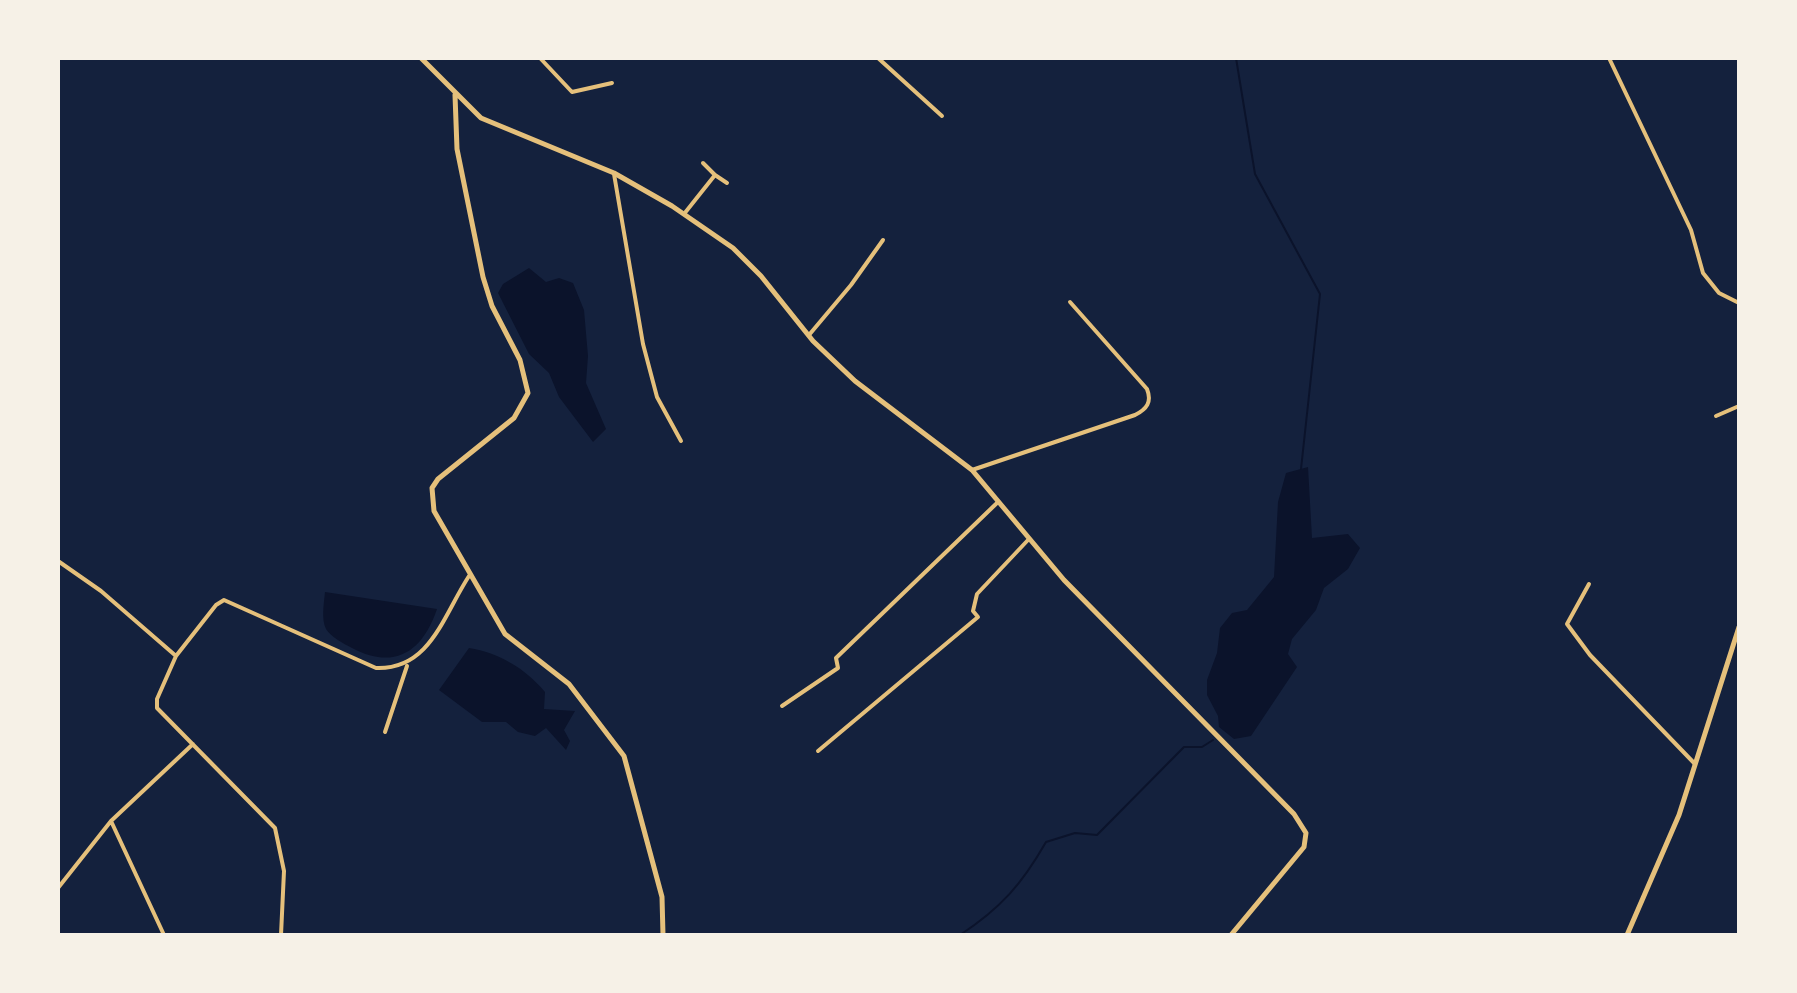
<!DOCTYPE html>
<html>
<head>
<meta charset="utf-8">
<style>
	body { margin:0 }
	#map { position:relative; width:1797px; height:993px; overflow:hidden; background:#14213d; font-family:Overpass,sans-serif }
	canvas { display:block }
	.frame { position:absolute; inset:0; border:60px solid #f6f1e7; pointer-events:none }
</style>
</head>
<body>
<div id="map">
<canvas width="1797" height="993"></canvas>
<div class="frame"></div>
</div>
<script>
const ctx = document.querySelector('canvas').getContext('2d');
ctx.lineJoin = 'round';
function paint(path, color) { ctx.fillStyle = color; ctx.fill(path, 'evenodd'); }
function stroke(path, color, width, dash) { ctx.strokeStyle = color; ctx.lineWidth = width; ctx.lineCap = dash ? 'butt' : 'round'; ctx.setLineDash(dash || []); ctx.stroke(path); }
const water = new Path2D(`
	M 529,268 L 546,282 L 559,278 L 573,283 L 584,310 L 588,356 L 586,383 L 606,429 L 593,442 L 559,397 L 549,373 L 529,354 L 498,293 L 503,284 Z
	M 1308,467 L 1312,538 L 1348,534 L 1360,548 L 1348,569 L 1324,588 L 1316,610 L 1292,639 L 1288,654 L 1297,667 L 1251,736 L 1234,739 L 1219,727 L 1218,716 L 1207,695 L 1207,680 L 1217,653 L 1220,628 L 1232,613 L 1247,610 L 1274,577 L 1278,502 L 1286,473 Z
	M 325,592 L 437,609 C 422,653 394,670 352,648 C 344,644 331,637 326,629 C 321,619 324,603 325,592 Z
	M 469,648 C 499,653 525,668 545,692 L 544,709 L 575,711 L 564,730 L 570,741 L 566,750 L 546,728 L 535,736 L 518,732 L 506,722 L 482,722 L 439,690 Z`);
const stream = new Path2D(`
	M 1236,58 L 1255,174 L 1320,294 L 1301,469
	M 960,935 C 1001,908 1022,884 1046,842 L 1075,833 L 1097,835 L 1184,747 L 1202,747 L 1213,740`);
const minor = new Path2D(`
	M 540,58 L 572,92 L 612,83
	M 878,58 L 942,116
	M 1609,58 L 1691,230 L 1703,273 L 1719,293 L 1739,303
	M 614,174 L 643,344 L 657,397 L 681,441
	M 715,175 L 727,183
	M 684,214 L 715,175 L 703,163
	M 809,335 L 851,285 L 883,240
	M 1716,416 L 1739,406
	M 972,470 L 1135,415 C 1147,409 1152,402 1147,389 L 1070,302
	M 58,561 L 101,591 L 176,656 L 216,605 L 224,600 L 376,668 C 430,670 443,616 469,576
	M 1589,584 L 1567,624 L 1590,655 L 1695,764
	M 176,656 L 157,699 L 157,708 L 275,828 L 284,871 L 281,935
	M 782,706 L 838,668 L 836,658 L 998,502
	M 385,732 L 407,666
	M 818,751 L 978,617 L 973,611 L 977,594 L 1028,540
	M 111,821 L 164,935
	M 58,888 L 111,821 L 193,744`);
const tertiary = new Path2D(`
	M 421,58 L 481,118 L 614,173 L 672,206 L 733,248 L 761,276 L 813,341 L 855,381 L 972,470 L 1064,580 L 1294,814 L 1306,833 L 1304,847 L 1231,935
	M 455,95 L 457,149 L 483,277 L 492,306 L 520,360 L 528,393 L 514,418 L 438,479 L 432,488 L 434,511 L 505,634 L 569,684 L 624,756 L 662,897 L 663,935
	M 1627,935 L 1679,815 L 1739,627`);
paint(water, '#0b132b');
stroke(stream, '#0b132b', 2);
stroke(minor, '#e5c07b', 4);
stroke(tertiary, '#e5c07b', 5);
</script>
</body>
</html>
